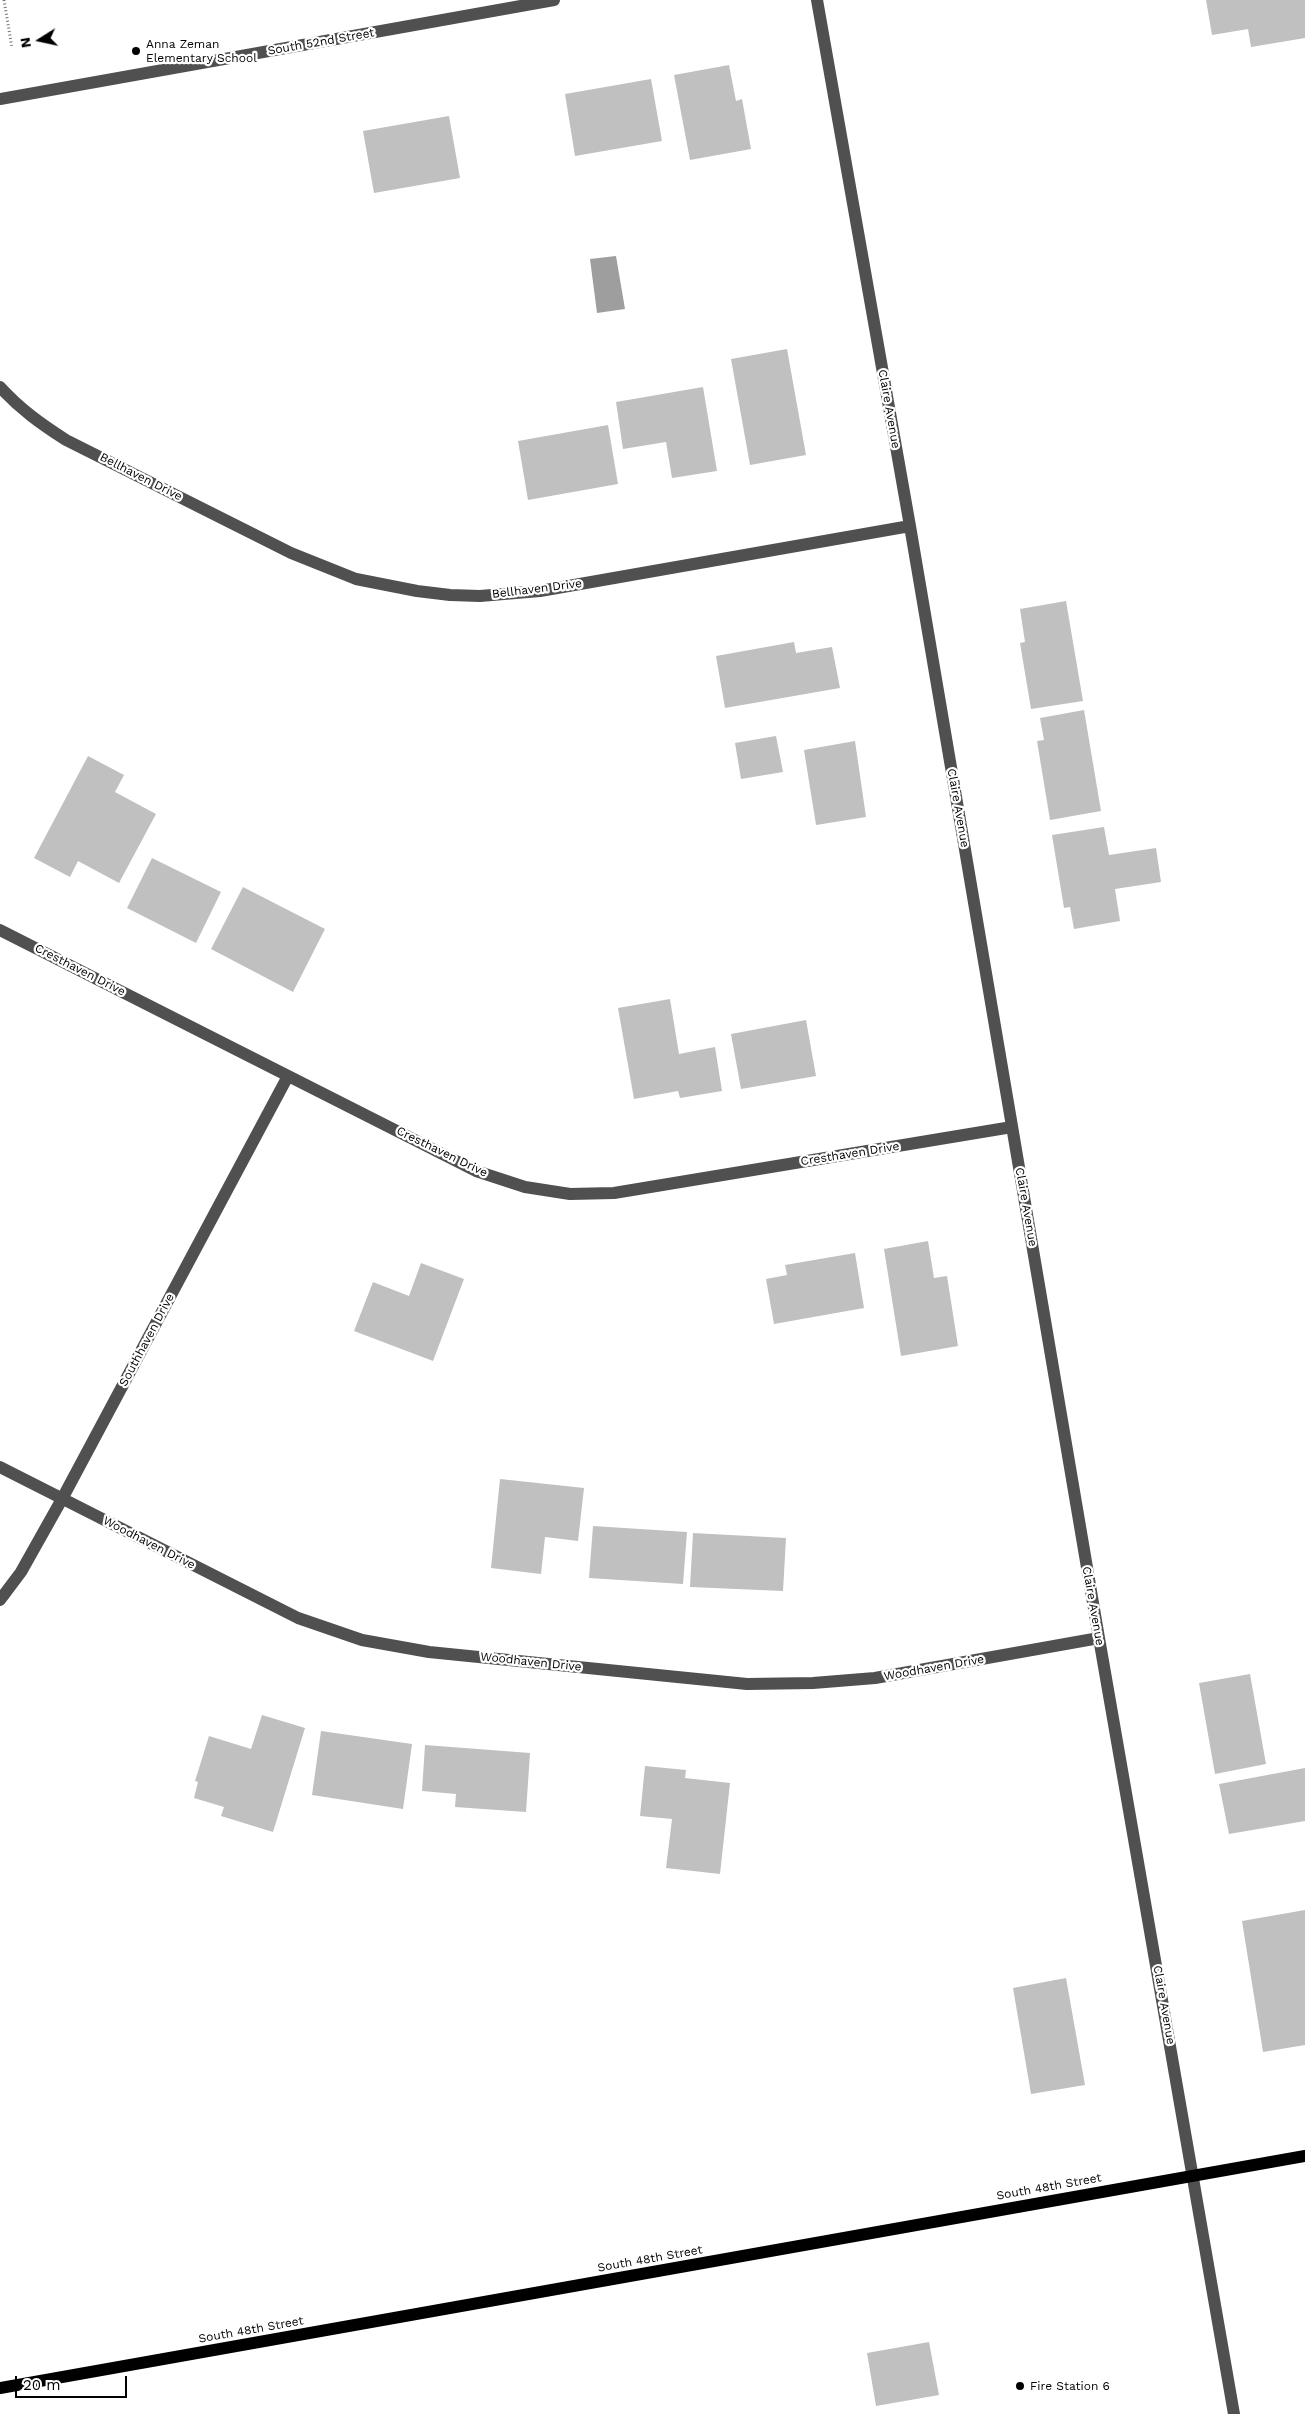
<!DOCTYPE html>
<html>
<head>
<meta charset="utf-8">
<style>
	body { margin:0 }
	#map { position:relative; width:1305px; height:2414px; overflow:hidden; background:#fff; font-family:"Work Sans",sans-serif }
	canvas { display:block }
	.north { position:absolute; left:15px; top:15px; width:50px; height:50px; -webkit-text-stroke:4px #fff; paint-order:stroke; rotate:260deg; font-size:14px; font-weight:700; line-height:20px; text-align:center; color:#000 }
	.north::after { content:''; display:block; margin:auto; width:18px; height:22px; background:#000; clip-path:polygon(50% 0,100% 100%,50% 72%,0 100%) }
	.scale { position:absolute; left:15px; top:2376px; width:112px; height:22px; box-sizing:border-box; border:2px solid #000; border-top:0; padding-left:6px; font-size:15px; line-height:18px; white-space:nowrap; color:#000; -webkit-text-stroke:4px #fff; paint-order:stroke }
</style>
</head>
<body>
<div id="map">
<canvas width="1305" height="2414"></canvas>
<div class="north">N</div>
<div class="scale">20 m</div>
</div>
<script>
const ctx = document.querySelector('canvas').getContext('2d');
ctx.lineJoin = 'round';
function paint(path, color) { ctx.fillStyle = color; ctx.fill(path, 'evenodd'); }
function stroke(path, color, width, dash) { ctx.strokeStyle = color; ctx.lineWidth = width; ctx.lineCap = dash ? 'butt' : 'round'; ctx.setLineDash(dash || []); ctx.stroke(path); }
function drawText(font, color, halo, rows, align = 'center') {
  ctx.font = font + ' "Work Sans",sans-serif'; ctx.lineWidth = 4.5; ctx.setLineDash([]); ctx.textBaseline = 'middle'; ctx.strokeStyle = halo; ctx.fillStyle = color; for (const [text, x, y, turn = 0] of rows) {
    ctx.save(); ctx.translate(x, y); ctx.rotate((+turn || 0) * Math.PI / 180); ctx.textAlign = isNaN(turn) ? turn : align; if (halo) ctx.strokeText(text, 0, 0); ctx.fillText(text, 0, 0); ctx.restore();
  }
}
const water = new Path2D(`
	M 616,256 L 625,309 L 597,313 L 590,259 Z`);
const building = new Path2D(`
	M 1206,0 L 1305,0 L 1305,38 L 1251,47 L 1248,29 L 1212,35 Z
	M 729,65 L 736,101 L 742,99 L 751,149 L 690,160 L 674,75 Z
	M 651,79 L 662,141 L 575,156 L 565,94 Z
	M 449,116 L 460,178 L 374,193 L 363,131 Z
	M 787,349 L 806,455 L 750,465 L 731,359 Z
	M 703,387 L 717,471 L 672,478 L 666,442 L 623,449 L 616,402 Z
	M 608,425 L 618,484 L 528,500 L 518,441 Z
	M 1066,601 L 1083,701 L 1031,709 L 1020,643 L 1025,642 L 1020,609 Z
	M 794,642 L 796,653 L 832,647 L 840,688 L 725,708 L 716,656 Z
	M 1084,710 L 1101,811 L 1050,820 L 1037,741 L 1044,740 L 1040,718 Z
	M 776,736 L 783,772 L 741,779 L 735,743 Z
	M 855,741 L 866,817 L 816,825 L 804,750 Z
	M 88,756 L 124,775 L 115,792 L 156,814 L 119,883 L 78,861 L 70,877 L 34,858 Z
	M 1104,827 L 1109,855 L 1156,848 L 1161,882 L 1115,889 L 1120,921 L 1074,929 L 1070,907 L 1064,908 L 1052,835 Z
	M 152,858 L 221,892 L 196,943 L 127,908 Z
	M 243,887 L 325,929 L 293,992 L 211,949 Z
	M 670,999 L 679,1054 L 715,1047 L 722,1091 L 680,1098 L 678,1091 L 634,1099 L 618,1008 Z
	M 806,1020 L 816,1076 L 741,1089 L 731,1034 Z
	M 928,1241 L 934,1278 L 947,1276 L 958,1346 L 901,1356 L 884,1249 Z
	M 855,1253 L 864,1308 L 774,1324 L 766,1279 L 787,1275 L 785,1265 Z
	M 421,1263 L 464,1279 L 433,1361 L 354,1331 L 373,1282 L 409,1296 Z
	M 500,1479 L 584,1488 L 578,1541 L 545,1537 L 541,1574 L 491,1568 Z
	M 593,1526 L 687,1532 L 683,1584 L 589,1578 Z
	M 693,1533 L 786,1538 L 783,1591 L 690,1587 Z
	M 1250,1674 L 1266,1764 L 1215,1774 L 1199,1683 Z
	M 262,1715 L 305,1728 L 273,1832 L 221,1816 L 224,1807 L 194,1798 L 198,1782 L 195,1781 L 209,1736 L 251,1749 Z
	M 321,1731 L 412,1744 L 403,1809 L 312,1795 Z
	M 425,1745 L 530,1753 L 526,1812 L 455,1807 L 456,1794 L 422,1791 Z
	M 645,1766 L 686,1770 L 685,1778 L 730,1783 L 720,1874 L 666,1868 L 672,1819 L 640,1816 Z
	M 1305,1768 L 1305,1821 L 1229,1834 L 1219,1784 Z
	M 1305,1910 L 1305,2045 L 1263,2052 L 1242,1921 Z
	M 1066,1978 L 1085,2085 L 1031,2094 L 1013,1988 Z
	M 929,2342 L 939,2395 L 876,2406 L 867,2353 Z`);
const path = new Path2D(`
	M 4,0 L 12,48`);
const minor = new Path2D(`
	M 817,0 L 910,526 L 1099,1638 L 1234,2414
	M 0,99 L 554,0
	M 0,387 C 20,409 41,424 66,440 L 291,553 L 356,579 L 417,591 L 450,595 L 480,596 L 540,591 L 910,526
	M 0,930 L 476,1171 L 525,1187 L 570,1194 L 614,1193 L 1012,1127
	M 0,1467 L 298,1618 L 362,1640 L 429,1652 L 747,1684 L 813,1683 L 875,1678 L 1099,1638
	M 0,1600 L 21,1572 L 62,1499 L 288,1076`);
const major = new Path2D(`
	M 0,2388 L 1305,2156`);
const markers = [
	[136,51,5,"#000"],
	[1020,2386,5,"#000"]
];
const streetNames = [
	["South 52nd Street",321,42,-10],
	["Claire Avenue",889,409,80],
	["Bellhaven Drive",141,477,27],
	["Bellhaven Drive",537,589,-7],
	["Claire Avenue",958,808,80],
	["Cresthaven Drive",80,970,27],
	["Cresthaven Drive",442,1152,26],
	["Cresthaven Drive",850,1154,-9],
	["Claire Avenue",1026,1207,80],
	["Southhaven Drive",147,1340,-62],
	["Woodhaven Drive",149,1543,27],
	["Claire Avenue",1093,1606,80],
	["Woodhaven Drive",531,1662,6],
	["Woodhaven Drive",934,1668,-10],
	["Claire Avenue",1164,2005,80],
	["South 48th Street",1049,2187,-10],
	["South 48th Street",650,2259,-10],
	["South 48th Street",251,2330,-10]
];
const poiNames = [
	["Anna Zeman",146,44],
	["Elementary School",146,58],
	["Fire Station 6",1030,2386]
];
paint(water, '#9e9e9e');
paint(building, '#c0c0c0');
stroke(path, '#727272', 3, [1, 2.5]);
stroke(minor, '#505050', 12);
stroke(major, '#000', 12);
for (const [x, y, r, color] of markers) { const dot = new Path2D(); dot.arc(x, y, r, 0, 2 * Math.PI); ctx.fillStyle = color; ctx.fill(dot); stroke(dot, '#fff', 2); }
drawText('12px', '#000', '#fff', streetNames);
drawText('12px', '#000', '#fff', poiNames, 'left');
</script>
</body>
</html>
